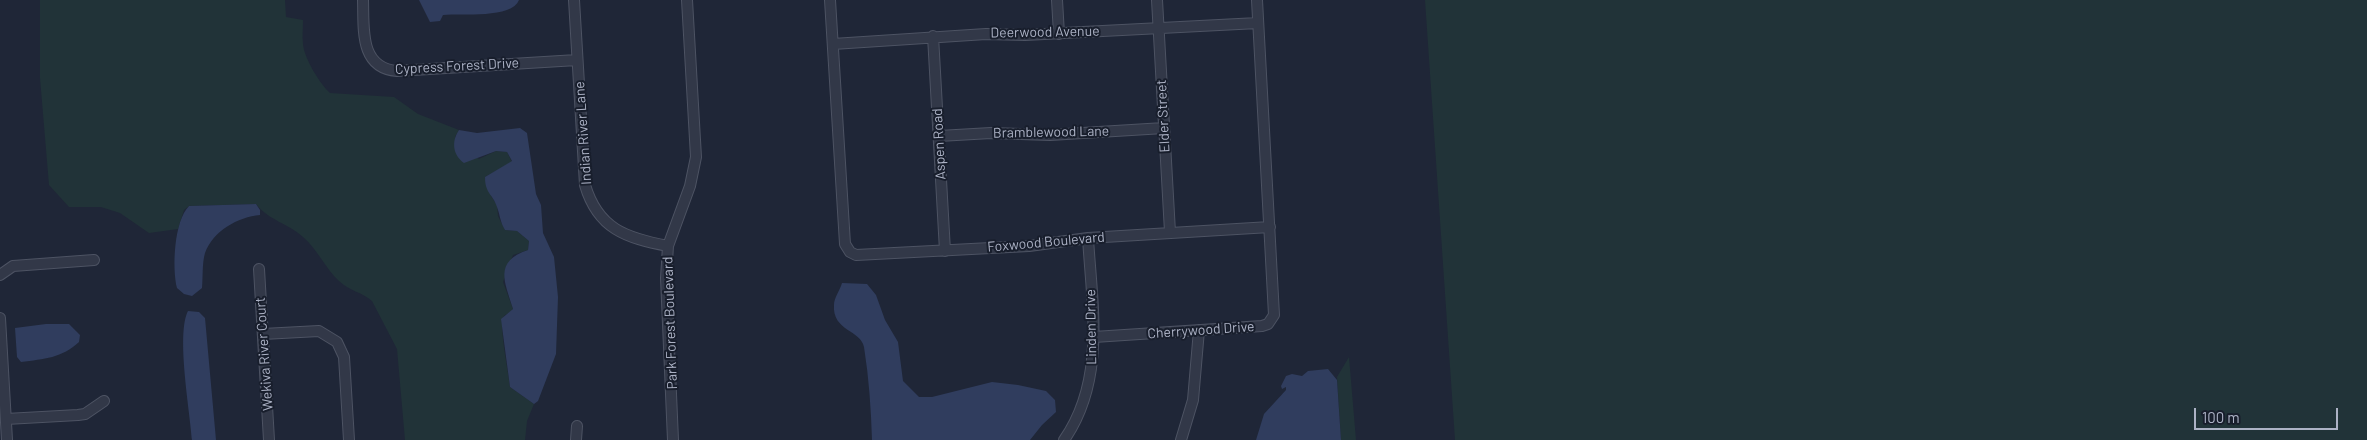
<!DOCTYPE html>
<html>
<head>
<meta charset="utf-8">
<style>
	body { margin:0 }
	#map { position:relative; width:2367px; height:440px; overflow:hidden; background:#1f2637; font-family:Barlow,sans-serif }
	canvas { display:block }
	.scale { position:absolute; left:2194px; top:408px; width:144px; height:22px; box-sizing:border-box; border:2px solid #acb2c5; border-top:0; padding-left:6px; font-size:15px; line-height:18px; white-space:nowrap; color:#acb2c5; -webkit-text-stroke:4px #181e2c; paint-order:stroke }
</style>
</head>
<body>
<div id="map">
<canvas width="2367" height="440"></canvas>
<div class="scale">100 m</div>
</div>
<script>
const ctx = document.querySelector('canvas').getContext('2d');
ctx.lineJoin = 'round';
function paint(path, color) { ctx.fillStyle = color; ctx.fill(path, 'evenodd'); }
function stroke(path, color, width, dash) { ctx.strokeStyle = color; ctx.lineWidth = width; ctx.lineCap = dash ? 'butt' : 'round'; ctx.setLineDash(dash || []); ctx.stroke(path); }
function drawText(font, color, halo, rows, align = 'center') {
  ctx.font = font + ' Barlow,sans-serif'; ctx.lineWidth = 4; ctx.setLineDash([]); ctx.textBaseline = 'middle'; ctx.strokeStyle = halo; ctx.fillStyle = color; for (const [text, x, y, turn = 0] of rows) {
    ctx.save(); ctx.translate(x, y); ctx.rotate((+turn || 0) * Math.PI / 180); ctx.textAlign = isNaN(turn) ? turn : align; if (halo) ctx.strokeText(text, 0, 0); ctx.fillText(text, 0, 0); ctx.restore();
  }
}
const green = new Path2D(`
	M 40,0 L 285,0 L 286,17 L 303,20 C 303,28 302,36 303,44 C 304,58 320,84 330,93 L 394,97 L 418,114 L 459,130 L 455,137 L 479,159 L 496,151 L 507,152 L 512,162 L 485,177 L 491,196 L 497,205 L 498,216 L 505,230 L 517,231 L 529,241 L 528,250 L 513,255 L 503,282 L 513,309 C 510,313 506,314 504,316 C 498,323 509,375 510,387 L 534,404 L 527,421 L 525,440 L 405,440 L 397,349 L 372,301 C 362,292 349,291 339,281 C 325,268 318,250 303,237 C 289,224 268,220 256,204 L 189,206 L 184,210 L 178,229 L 149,233 L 120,213 L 101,207 L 69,207 L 49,185 L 40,78 Z
	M 1425,0 L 2367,0 L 2367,440 L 1455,440 Z
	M 1349,357 L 1356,440 L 1341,440 L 1337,377 Z`);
const water = new Path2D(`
	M 419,0 L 519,0 C 512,19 462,13 443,15 L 440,21 L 430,22 Z
	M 520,128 L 527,133 L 536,194 L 541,205 L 543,233 L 554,257 L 558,297 L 556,354 L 538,401 L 534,404 L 510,387 L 501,319 L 513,309 C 505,282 493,262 528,250 L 529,241 L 517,231 L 505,230 C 500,222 500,215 497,207 C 493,194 485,194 485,177 L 512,161 L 507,152 L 496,151 L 464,163 C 453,155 451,142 459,130 L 477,133 Z
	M 256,204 L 260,210 L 260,215 C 238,217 213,231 205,253 C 202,263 203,278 202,288 L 192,296 L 184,294 L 177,288 C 172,268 174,221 189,206 Z
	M 842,283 L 867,284 L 876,295 L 885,320 L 898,342 L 903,381 L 919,397 L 932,397 L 992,382 L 1018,385 L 1046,391 L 1055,400 L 1056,412 L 1042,425 L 1030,440 L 872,440 C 871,409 869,378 864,347 C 861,330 832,331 834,305 C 834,298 840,290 842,283 Z
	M 188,311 L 199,312 L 205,318 L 216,440 L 192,440 C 190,411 176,334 188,311 Z
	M 46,324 L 69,324 L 80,335 L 79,342 C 62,358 44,359 21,362 L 17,357 L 15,328 Z
	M 1328,369 L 1337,380 L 1341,440 L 1256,440 L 1264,414 L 1286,390 L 1286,387 L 1282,389 L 1281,386 L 1286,376 L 1292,374 L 1302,376 L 1308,371 Z`);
const minor = new Path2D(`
	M 363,0 C 364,28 359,68 397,71 L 577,60
	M 574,0 L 585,185 C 598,229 626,238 668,246
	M 830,0 L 845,244 L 850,252 L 856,255 L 1029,246 L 1088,238 L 1270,227
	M 1057,0 L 1059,34
	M 1157,0 L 1170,232
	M 933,36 L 945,251
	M 833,44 L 986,34 L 1025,35 L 1258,23
	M 939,136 L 991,133 L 1050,135 L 1164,128
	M 259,269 L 269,440
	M 0,275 L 13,266 L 94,260
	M 0,318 L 7,440
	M 263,334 L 319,331 L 337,342 L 344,357 L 349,440
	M 1094,337 L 1262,326 L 1268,324 L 1274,315 L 1257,0
	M 6,419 L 78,415 L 85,414 L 104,401
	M 576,440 L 577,426
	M 673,440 L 666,278 L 668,246 L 690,186 L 696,157 L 687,0
	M 1064,440 C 1106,380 1092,306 1088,238
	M 1181,440 L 1193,400 L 1199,330`);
const streetNames = [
	["Deerwood Avenue",1045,32,-1],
	["Cypress Forest Drive",457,66,-3],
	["Elder Street",1163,116,-93],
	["Bramblewood Lane",1051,132,-1],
	["Indian River Lane",583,133,-94],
	["Aspen Road",939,144,-93],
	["Foxwood Boulevard",1046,242,-5],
	["Park Forest Boulevard",670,323,-92],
	["Linden Drive",1091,327,-91],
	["Cherrywood Drive",1201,330,-4],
	["Wekiva River Court",264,354,-94]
];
paint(green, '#213338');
paint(water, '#303d5e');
stroke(minor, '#4d5363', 12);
stroke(minor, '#323848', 10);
drawText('14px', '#acb2c5', '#181e2c', streetNames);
</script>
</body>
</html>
